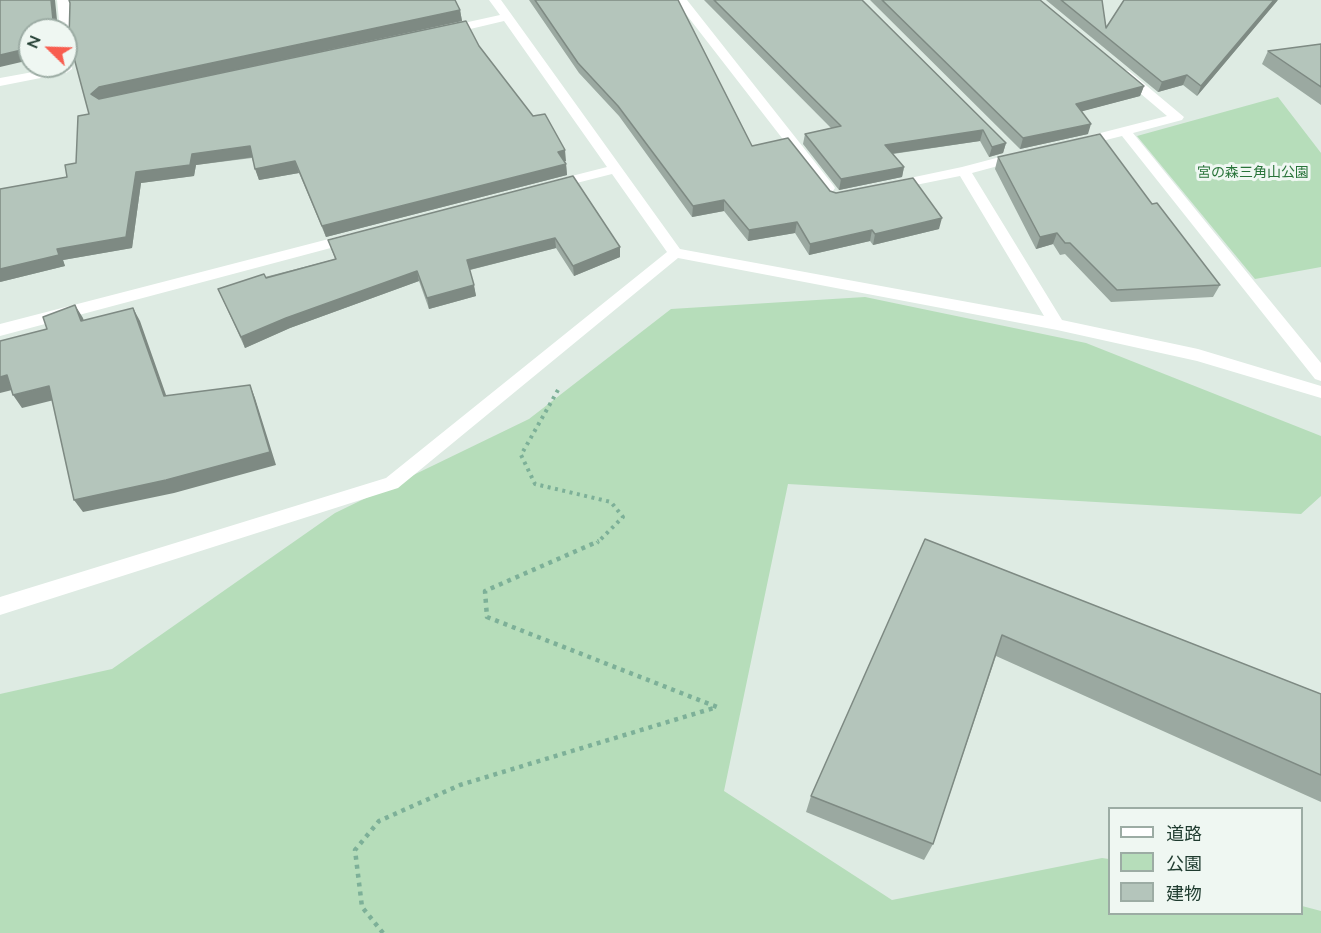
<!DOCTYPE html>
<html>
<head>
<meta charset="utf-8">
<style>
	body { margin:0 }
	#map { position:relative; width:1321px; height:933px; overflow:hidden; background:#deebe3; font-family:Mulish,"Noto Sans JP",sans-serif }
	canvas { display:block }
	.legend { position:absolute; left:1108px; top:807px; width:195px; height:108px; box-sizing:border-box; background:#eff7f2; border:2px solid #9caca4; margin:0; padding:8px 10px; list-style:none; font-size:18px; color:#1f3b2f }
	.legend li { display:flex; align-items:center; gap:12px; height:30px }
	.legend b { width:30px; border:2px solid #9caca4 }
	.north { position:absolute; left:18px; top:18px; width:60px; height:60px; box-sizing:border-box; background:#eff7f2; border:2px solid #9caca4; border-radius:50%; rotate:293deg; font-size:16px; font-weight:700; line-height:24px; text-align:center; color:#1f3b2f }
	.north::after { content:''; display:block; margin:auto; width:21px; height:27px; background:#f85d4f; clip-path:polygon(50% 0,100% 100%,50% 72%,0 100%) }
</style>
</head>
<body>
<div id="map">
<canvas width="1321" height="933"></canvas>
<ul class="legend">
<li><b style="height:8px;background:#fff"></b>道路</li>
<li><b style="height:16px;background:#b6ddba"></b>公園</li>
<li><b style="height:16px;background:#b4c5bb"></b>建物</li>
</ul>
<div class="north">N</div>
</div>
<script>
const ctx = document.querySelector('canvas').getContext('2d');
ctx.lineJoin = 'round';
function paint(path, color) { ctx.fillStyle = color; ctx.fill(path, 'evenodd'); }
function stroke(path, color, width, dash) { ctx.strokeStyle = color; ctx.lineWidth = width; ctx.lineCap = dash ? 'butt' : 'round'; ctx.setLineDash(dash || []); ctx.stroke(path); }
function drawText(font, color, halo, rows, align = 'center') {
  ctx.font = font + ' Mulish,"Noto Sans JP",sans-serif'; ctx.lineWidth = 6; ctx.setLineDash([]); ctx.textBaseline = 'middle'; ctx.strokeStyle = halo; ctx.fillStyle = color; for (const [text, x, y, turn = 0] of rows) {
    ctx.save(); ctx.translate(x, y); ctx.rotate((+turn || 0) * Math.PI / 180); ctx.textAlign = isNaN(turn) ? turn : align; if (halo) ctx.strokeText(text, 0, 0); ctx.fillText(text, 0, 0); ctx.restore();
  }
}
const green = new Path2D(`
	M 1278,97 L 1321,153 L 1321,267 L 1255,279 L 1137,136 Z
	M 865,297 L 1086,343 L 1321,436 L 1321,496 L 1301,514 L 788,484 L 724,791 L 892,900 L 1102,858 L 1109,859 L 1110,914 L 1302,914 L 1302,906 L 1321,911 L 1321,933 L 0,933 L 0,694 L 112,669 L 335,513 L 529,419 L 671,309 Z`);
const pathFar1 = new Path2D(`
	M 558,390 L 521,455 L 535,484 L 611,502 L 623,517 L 597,543`);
const path = new Path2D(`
	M 383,933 L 362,907 L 355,850 L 379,821 L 460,785 L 717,707 L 487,617 L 485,591 L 599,541`);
const minor = new Path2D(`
	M 57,0 L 69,0 L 72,14 L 72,69 L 66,73 L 0,86 L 0,78 L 66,66 L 66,30 L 60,30 Z
	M 489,0 L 501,0 L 680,249 L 1044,316 L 960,176 L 891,190 L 884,186 L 886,183 L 962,167 L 1019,152 L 1024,153 L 1026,156 L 1024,159 L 972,173 L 1062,320 L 1198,349 L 1321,386 L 1321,398 L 1197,361 L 1057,330 L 678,258 L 398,488 L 0,615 L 0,597 L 386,478 L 667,252 L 612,174 L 553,189 L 548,188 L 546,185 L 548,182 L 607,167 L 504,21 L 445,35 L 439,31 L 441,28 L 500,15 Z
	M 675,0 L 687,0 L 833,185 L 835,188 L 833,191 L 823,191 Z
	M 1125,70 L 1129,71 L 1184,117 L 1182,120 L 1133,133 L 1321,363 L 1321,381 L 1315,379 L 1122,136 L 1078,147 L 1071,143 L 1073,140 L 1167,116 L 1121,77 L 1119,74 Z
	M 352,233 L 357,235 L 359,238 L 357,241 L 0,336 L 0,324 Z`);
const wall = new Path2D(`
	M 529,0 L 678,0 L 752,146 L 830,191 L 939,229 L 873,245 L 870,241 L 809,255 L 795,233 L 748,241 L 724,211 L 692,217 L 619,116 L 579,73 Z
	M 704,0 L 862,0 L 1006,143 L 1003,153 L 989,157 L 980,141 L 893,154 L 904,167 L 902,177 L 839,190 L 803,144 L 805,134 L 831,128 Z
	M 870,0 L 1040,0 L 1144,86 L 1140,96 L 1082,111 L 1088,134 L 1020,149 Z
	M 1046,0 L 1102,0 L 1106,28 L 1277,1 L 1197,96 L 1183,85 L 1158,92 Z
	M 70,3 L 460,10 L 462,21 L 103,99 L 479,46 L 566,161 L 564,161 L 566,164 L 567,175 L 326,237 L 299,173 L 259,180 L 252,158 L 196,165 L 194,176 L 141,183 L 132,248 L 63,260 L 65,266 L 0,282 L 76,163 L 89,114 Z
	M 1321,44 L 1321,105 L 1262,64 L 1268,51 Z
	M 998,157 L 1152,204 L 1220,285 L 1213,297 L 1111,302 L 1065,254 L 1060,255 L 1053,244 L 1036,249 L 995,169 Z
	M 573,176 L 620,247 L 620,257 L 574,276 L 556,248 L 470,270 L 476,296 L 429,309 L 419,281 L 290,328 L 245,348 L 218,289 L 335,259 L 328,240 Z
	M 925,539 L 1321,694 L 1321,802 L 996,656 L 933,844 L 924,860 L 806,812 L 811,796 Z`);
const shadedWall = new Path2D(`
	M 51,0 L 55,0 L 58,30 L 53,20 Z
	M 1274,0 L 1278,0 L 1197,96 L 1201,86 Z
	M 460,10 L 462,21 L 104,98 L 96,105 L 91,94 L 99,87 Z
	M 59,22 L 63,30 L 59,30 Z
	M 30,48 L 30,60 L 0,67 L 0,55 Z
	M 1187,75 L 1183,85 L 1158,92 L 1162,82 Z
	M 1144,86 L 1140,96 L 1072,114 L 1076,104 Z
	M 1091,124 L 1088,134 L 1020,149 L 1023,138 Z
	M 983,130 L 980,141 L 883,155 L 885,145 Z
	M 1006,143 L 1003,153 L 989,157 L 992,147 Z
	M 250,146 L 254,157 L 196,165 L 194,176 L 141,183 L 132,248 L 63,260 L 65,266 L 0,282 L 0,269 L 57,249 L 136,172 L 192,154 Z
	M 565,150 L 566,161 L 559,163 L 558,152 Z
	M 295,161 L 299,173 L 259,180 L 255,169 Z
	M 566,164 L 567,175 L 326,237 L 322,226 Z
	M 904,167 L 902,177 L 839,190 L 841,179 Z
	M 724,200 L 724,211 L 692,217 L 693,206 Z
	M 942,218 L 939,229 L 873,245 L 875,234 Z
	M 797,222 L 795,233 L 748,241 L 749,230 Z
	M 872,230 L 870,241 L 809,255 L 810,244 Z
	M 1057,233 L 1053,244 L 1036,249 L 1040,237 Z
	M 555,238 L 556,248 L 469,270 L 467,260 Z
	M 620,247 L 620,257 L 574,276 L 573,266 Z
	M 417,271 L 419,281 L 290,328 L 245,348 L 241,337 L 286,318 Z
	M 474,285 L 476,296 L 429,309 L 427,298 Z
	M 75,305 L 83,318 L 88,334 L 81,321 Z
	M 133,308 L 140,321 L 171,409 L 164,396 Z
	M 7,375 L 16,389 L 0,393 L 0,377 Z
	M 250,385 L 255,398 L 276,465 L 174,493 L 83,512 L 74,500 Z
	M 49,386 L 58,399 L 22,408 L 13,395 Z`);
const building = new Path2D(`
	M 0,0 L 51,0 L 53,20 L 59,22 L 59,30 L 30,30 L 30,48 L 0,55 Z
	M 69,0 L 455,0 L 460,10 L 99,87 L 91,94 L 99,99 L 466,21 L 479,46 L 533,116 L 545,114 L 565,150 L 558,152 L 566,164 L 322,226 L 295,161 L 255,169 L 250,146 L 192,154 L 190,165 L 136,172 L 126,237 L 57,249 L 59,255 L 0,269 L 0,189 L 67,177 L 65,165 L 76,163 L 78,116 L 89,114 L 69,39 L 70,3 Z
	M 535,0 L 678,0 L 752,146 L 788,138 L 830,191 L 836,193 L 913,178 L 942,218 L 875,234 L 872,230 L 810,244 L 797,222 L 749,230 L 724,200 L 693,206 L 618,106 L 578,63 Z
	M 714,0 L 862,0 L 1006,143 L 992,147 L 983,130 L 885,145 L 904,167 L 841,179 L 805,134 L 841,126 Z
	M 882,0 L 1040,0 L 1144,86 L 1076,104 L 1091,124 L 1023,138 Z
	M 1061,0 L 1102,0 L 1106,28 L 1124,0 L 1274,0 L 1201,86 L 1187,75 L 1162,82 Z
	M 1321,44 L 1321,87 L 1268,51 Z
	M 1100,134 L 1152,204 L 1157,203 L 1220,285 L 1117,290 L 1070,243 L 1065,243 L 1057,233 L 1040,237 L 998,157 Z
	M 573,176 L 620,247 L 573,266 L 555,238 L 467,260 L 474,285 L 427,298 L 417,271 L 286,318 L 241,337 L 218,289 L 264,274 L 266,278 L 336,259 L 328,240 Z
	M 75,305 L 81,321 L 133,308 L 164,396 L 250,385 L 270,452 L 166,480 L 74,500 L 49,386 L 13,395 L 7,375 L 0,377 L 0,341 L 47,329 L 43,317 Z
	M 925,539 L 1321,694 L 1321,775 L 1002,635 L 933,844 L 811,796 Z`);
const farParknames = [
	["宮の森三角山公園",1253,173]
];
paint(green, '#b6ddba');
stroke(pathFar1, '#7db098', 4, [3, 4.5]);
stroke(path, '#7db098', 4.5, [4, 5]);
paint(minor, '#fff');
paint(wall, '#9ba9a1');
paint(shadedWall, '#7e8a83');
paint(building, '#b4c5bb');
stroke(building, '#7e8a83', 1.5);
drawText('14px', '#287339', '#eff7f2', farParknames);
</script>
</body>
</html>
